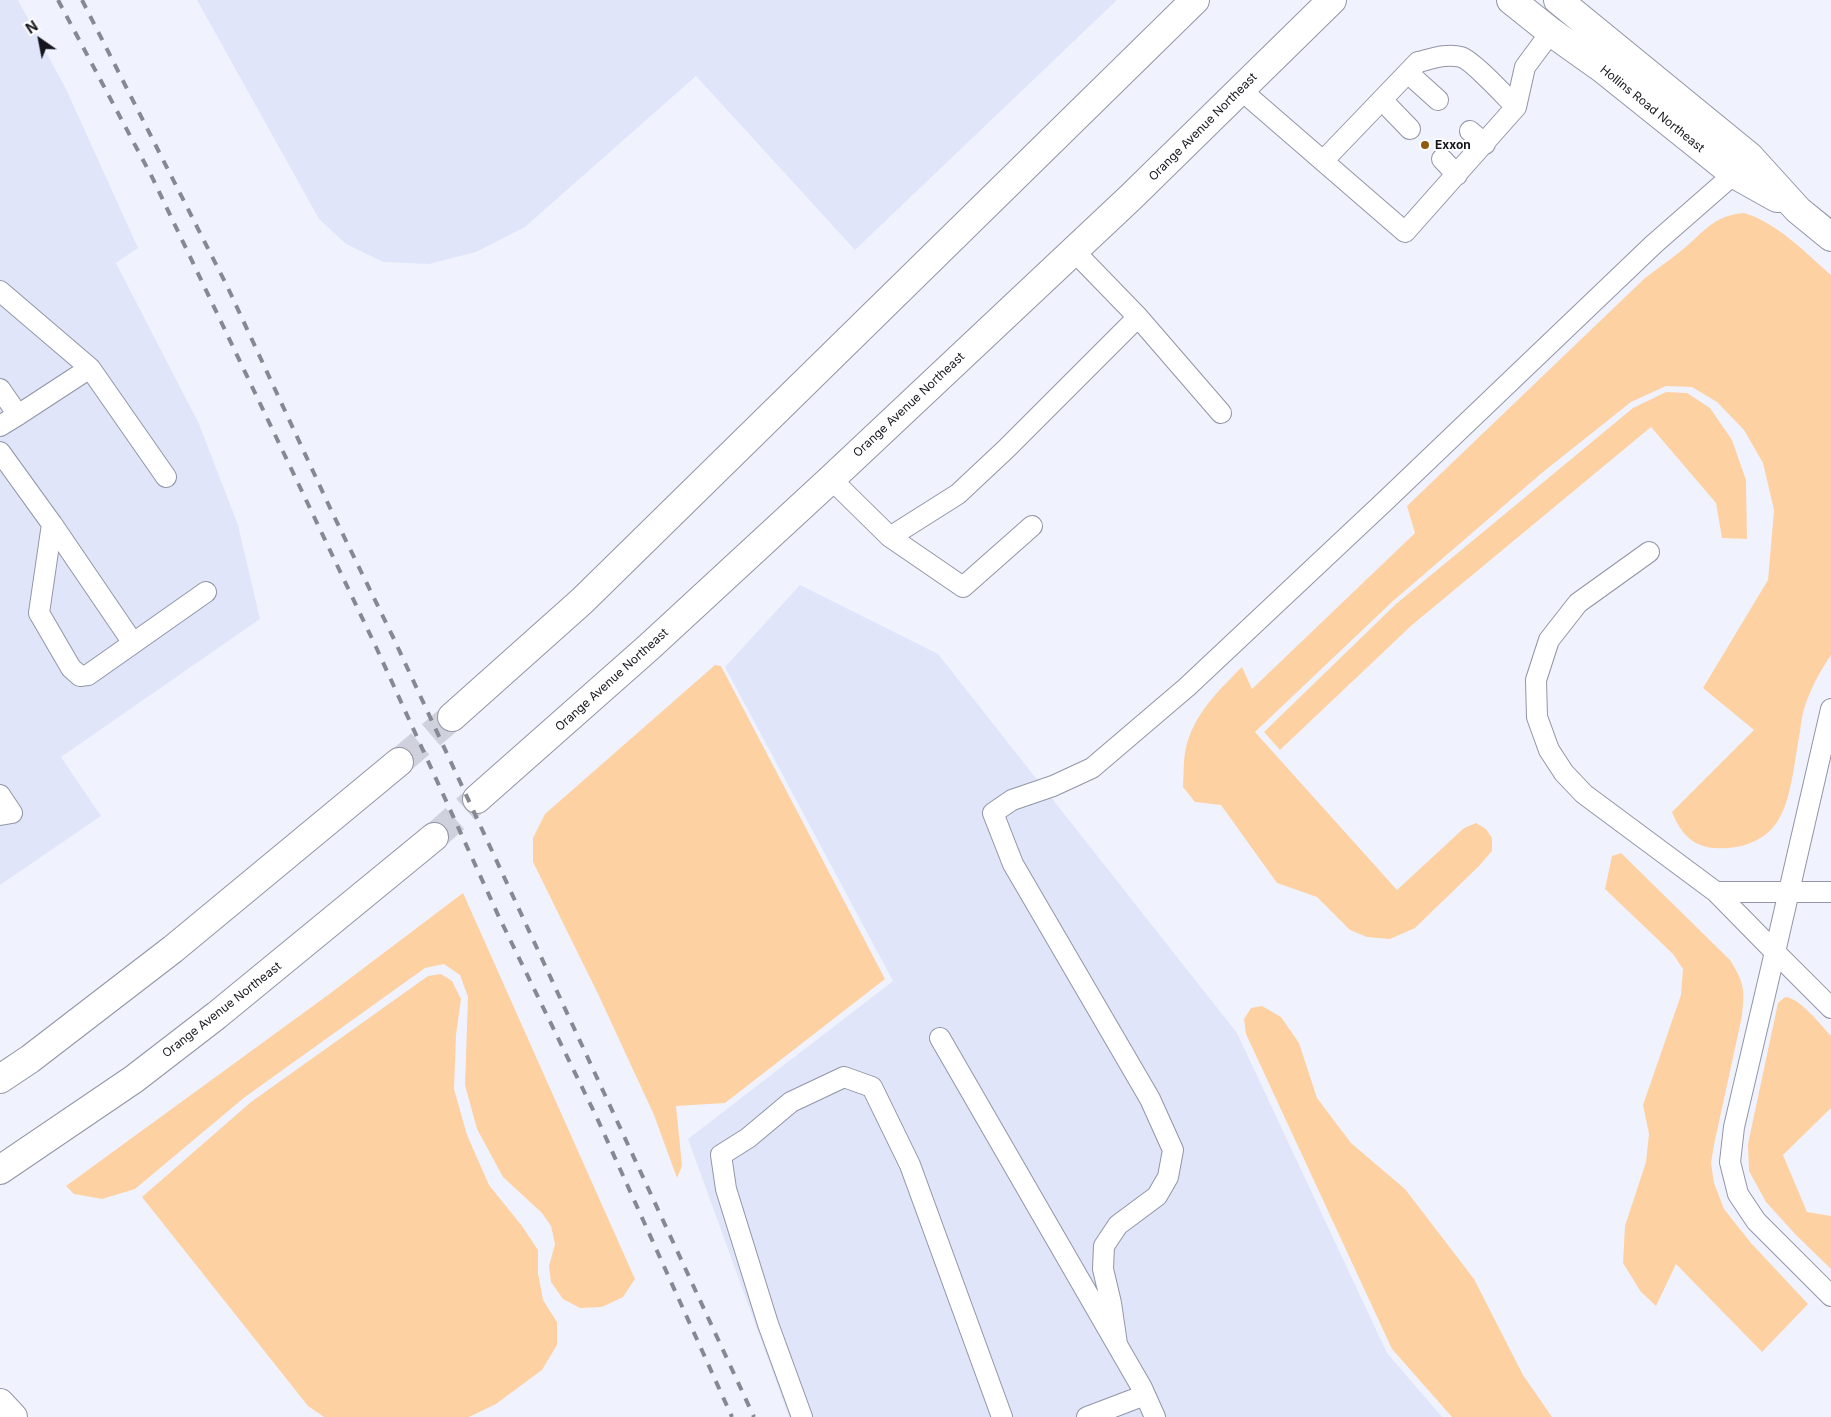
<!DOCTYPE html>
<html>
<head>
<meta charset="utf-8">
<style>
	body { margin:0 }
	#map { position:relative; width:1831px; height:1417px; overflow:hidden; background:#f0f3fe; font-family:Inter,sans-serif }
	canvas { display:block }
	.north { position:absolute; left:15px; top:15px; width:50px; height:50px; -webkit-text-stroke:4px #fff; paint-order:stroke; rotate:327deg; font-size:14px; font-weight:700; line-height:20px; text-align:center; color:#15161d }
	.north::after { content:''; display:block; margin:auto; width:18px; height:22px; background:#15161d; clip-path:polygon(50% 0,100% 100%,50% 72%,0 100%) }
</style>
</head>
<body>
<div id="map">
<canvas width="1831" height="1417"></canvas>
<div class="north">N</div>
</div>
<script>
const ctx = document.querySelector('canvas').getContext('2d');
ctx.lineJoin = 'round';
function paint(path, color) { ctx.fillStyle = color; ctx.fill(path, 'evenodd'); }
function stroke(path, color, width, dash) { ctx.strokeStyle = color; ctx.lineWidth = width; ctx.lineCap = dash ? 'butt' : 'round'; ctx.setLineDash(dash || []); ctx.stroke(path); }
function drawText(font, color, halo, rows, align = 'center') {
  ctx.font = font + ' Inter,sans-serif'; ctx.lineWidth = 4; ctx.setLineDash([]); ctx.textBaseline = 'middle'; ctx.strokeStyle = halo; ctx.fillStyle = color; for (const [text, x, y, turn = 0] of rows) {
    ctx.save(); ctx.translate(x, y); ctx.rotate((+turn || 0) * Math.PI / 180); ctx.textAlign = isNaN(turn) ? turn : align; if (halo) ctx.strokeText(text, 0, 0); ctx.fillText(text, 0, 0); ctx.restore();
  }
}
const built = new Path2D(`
	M 0,0 L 18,0 L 66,89 L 138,248 L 116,263 L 199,424 L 238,525 L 260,619 L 61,757 L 101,816 L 0,885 Z
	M 197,0 L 1117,0 L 855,250 L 696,76 L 525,227 L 476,252 L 429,264 L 383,262 L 346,244 L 319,219 Z
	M 800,585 L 938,654 L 1237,1033 L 1387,1353 L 1442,1417 L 789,1417 L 688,1139 L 893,981 L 725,667 Z`);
const green = new Path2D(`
	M 1744,213 C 1776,222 1806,253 1831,275 L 1831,655 C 1820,671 1811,688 1805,706 C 1802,714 1801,723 1800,732 C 1795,756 1792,796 1780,817 C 1768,841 1740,850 1715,848 C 1692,847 1680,832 1672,812 L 1754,730 L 1703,688 L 1768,580 L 1774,510 L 1763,463 L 1744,430 L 1717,402 L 1692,387 L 1666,386 L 1631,402 L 1543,472 L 1393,601 L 1255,732 L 1397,890 L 1464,828 L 1476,823 L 1486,829 L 1492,838 L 1492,851 L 1479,866 L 1415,928 L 1390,939 L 1367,937 L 1350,930 L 1317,897 L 1277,883 L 1221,805 L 1195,802 L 1183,787 C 1184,774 1183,760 1186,748 C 1193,715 1219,690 1242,667 L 1252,689 L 1415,533 L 1407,506 L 1645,278 C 1659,267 1674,257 1688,245 C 1707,228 1717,215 1744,213 Z
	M 1666,392 L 1687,393 L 1710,408 L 1732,440 L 1746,480 L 1747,539 L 1722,538 L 1716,503 L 1651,427 L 1412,625 L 1280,750 L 1264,732 L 1396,604 L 1633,408 Z
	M 715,665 L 721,666 L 885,979 L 725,1103 L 676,1106 L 682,1166 L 677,1178 L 654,1115 L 599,996 L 533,862 L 533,838 L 545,814 Z
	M 1621,853 L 1730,960 C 1744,983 1745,988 1742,1016 L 1714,1145 L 1711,1163 L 1714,1183 L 1724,1209 L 1751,1243 L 1808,1304 L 1762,1352 L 1676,1264 L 1656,1306 L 1641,1292 L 1623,1263 L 1625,1226 L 1646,1162 L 1649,1134 L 1643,1105 L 1681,995 L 1683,969 L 1673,954 L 1605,889 L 1612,856 Z
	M 463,893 L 635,1279 L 623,1297 L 602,1307 L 580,1308 L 563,1299 L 551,1282 L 549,1266 L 555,1244 L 551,1226 L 542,1213 L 503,1177 L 477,1129 L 465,1085 L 468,997 L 460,975 L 444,964 L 425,968 L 245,1097 L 135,1189 L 102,1199 L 74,1194 L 66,1186 L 328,995 Z
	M 441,974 L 452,981 L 461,999 L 456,1035 L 454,1089 L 467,1135 L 489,1185 L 522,1226 L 538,1250 L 538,1273 L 543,1300 L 557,1322 L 557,1345 L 542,1370 L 496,1404 L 469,1417 L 324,1417 L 308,1406 L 142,1197 L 251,1102 L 428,976 Z
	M 1785,997 C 1799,997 1821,1025 1831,1036 L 1831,1108 L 1783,1155 L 1807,1212 L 1831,1216 L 1831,1269 L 1796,1235 L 1766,1202 L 1749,1171 L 1748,1144 L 1778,1003 Z
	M 1262,1006 L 1281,1017 L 1299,1043 L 1317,1098 L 1351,1143 L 1405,1189 L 1474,1279 L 1523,1375 L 1552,1417 L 1452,1417 L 1392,1349 L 1246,1034 L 1244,1019 L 1251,1008 Z`);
const highwayTunnel = new Path2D(`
	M 399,762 L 452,717
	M 434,837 L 477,799`);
const lane = new Path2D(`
	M 1408,73 L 1438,100
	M 1241,90 L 1405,232 L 1516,107 L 1525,67 L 1551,32
	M 1382,100 L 1410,129
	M 1470,131 L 1485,144
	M 1442,159 L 1457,175
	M 1323,161 L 1418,62 C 1431,59 1447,53 1461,57 C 1472,60 1506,97 1516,107
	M 1074,251 L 1138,317 L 1221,413
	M 0,291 L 90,368 L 166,477
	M 0,389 L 18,415 L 0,426
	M 18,415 L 90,368
	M 0,452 L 52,524 L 39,613 L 71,668 L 80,676 L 88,675 L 206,592
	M 831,479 L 890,537 L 958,494 L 1006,449 L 1138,317
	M 52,524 L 133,643
	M 890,537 L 963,587 L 1032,526
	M 1649,552 L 1578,603 L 1549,640 L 1536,680 L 1537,717 L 1549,750 L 1564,773 L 1584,794 L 1716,892 L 1775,952 L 1734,1127 L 1730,1162 L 1738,1194 L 1756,1221 L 1831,1296
	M 1831,709 L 1775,952 L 1831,1008
	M 0,795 L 12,813 L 0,815
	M 1716,892 L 1831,892
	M 940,1038 L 1142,1388 L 1155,1417
	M 1117,1344 L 1111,1303 L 1103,1269 L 1104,1246 L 1118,1225 L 1157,1196 L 1168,1177 L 1173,1150 L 1150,1099 L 1013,864 L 993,813 L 1012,800 L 1053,786 L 1092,768 L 1187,687 L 1384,502 L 1654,244 L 1734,174
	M 802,1417 L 768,1324 L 726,1189 L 721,1155 L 748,1138 L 791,1102 L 844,1077 L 872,1087 L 910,1165 L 1002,1417
	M 1087,1417 L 1145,1395`);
const secondary = new Path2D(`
	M 1511,0 L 1551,32 L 1603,69 L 1734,174 L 1777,198
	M 1558,0 L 1749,156 L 1798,210 L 1831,237
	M 0,1403 L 13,1417`);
const highway = new Path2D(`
	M 452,717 L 582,601 L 1195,0
	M 477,799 L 649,647 L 831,479 L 1131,197 L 1332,0
	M 0,1079 L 30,1059 L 173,949 L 399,762
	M 0,1170 L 134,1079 L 217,1015 L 434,837`);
const rail = new Path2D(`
	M 58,0 L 152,177 L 298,483 L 376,647 L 499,917 L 597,1118 L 732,1417
	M 82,0 L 228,288 L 331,510 L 393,637 L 754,1417`);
const markers = [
	[1425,145,5,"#905a10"]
];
const streetNames = [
	["Hollins Road Northeast",1652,109,39],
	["Orange Avenue Northeast",1203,127,-45],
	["Orange Avenue Northeast",909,405,-43],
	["Orange Avenue Northeast",612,680,-42],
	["Orange Avenue Northeast",222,1010,-38]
];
const poiNames = [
	["Exxon",1435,145]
];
paint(built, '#e0e5fa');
paint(green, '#fed1a3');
stroke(highwayTunnel, '#cfd2dc', 28, [28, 14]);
stroke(lane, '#9195a6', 22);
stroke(secondary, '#9195a6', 30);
stroke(highway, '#9195a6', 30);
stroke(lane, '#fff', 20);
stroke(secondary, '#fff', 28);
stroke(highway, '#fff', 28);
stroke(rail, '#878992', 4, [9, 9]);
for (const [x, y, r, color] of markers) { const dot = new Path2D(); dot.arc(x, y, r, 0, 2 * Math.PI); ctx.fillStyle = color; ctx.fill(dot); stroke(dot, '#fff', 2); }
drawText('12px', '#15161d', '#fff', streetNames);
drawText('bold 12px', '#15161d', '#fff', poiNames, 'left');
</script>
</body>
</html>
